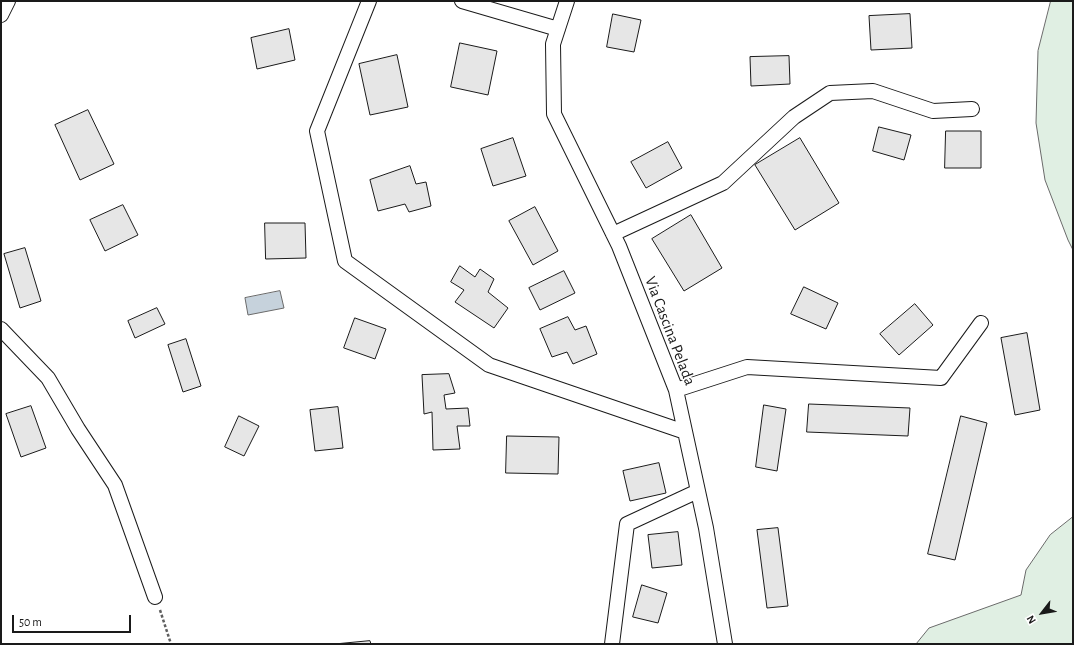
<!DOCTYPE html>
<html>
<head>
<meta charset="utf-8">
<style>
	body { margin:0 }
	#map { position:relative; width:1074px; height:645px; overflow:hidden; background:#fff; font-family:"Alegreya Sans",sans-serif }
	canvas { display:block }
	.frame { position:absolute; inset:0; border:2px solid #1a1a1a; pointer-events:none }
	.north { position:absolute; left:1022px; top:593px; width:40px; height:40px; -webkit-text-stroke:3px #fff; paint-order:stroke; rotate:239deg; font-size:11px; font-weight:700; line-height:16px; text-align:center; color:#1a1a1a }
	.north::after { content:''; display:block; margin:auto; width:14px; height:18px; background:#1a1a1a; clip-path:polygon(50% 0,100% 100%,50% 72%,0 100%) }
	.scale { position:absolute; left:12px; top:615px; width:119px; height:18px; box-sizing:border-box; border:2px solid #1a1a1a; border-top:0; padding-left:5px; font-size:12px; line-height:14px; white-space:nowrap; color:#1a1a1a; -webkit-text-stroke:3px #fff; paint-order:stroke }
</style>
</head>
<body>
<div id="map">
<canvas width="1074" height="645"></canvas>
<div class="frame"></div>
<div class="north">N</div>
<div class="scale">50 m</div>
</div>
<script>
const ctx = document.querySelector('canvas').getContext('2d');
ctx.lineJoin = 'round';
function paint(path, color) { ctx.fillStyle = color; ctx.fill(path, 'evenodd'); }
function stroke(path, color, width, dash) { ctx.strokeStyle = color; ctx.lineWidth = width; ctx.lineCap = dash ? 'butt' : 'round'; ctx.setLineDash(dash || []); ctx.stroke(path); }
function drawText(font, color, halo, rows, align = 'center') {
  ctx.font = font + ' "Alegreya Sans",sans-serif'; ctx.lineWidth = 3; ctx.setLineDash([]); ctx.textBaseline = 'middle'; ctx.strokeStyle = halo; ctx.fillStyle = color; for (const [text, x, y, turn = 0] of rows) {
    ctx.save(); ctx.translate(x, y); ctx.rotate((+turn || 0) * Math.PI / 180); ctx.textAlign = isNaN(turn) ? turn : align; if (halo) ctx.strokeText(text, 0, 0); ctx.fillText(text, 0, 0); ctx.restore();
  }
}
const green = new Path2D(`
	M 1051,1 L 1073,1 L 1073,250 L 1068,240 L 1045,180 L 1036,123 L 1038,51 Z
	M 1073,517 L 1073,644 L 916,644 L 929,628 L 1021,595 L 1026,570 L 1050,535 Z`);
const water = new Path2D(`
	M 280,291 L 284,308 L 248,315 L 245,298 Z`);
const building = new Path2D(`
	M 613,14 L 641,20 L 634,52 L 607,47 Z
	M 910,14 L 912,48 L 871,50 L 869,16 Z
	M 289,29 L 295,60 L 257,69 L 251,38 Z
	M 460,43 L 497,51 L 488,95 L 451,87 Z
	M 397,55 L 408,107 L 370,115 L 359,64 Z
	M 789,56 L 790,84 L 751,86 L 750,57 Z
	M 88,110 L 114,164 L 80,180 L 55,125 Z
	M 879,127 L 911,135 L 904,160 L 873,151 Z
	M 946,131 L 981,131 L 981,168 L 945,168 Z
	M 513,138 L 526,176 L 493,186 L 481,149 Z
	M 800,138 L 839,203 L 795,230 L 755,165 Z
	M 668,142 L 682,168 L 646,188 L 631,162 Z
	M 410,166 L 416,184 L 426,182 L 431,206 L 409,212 L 405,204 L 378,211 L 370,180 Z
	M 123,205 L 138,235 L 105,251 L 90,220 Z
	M 535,207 L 558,251 L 533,265 L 509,221 Z
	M 691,215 L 722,268 L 684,291 L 652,239 Z
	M 265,223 L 305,223 L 306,258 L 266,259 Z
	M 25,248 L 41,301 L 20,308 L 4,254 Z
	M 460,266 L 475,277 L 480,269 L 494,279 L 488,292 L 508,308 L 494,328 L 455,302 L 464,290 L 451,282 Z
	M 564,271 L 575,293 L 540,310 L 529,288 Z
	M 804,287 L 838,303 L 826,329 L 791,314 Z
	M 915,304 L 933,325 L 899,355 L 880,334 Z
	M 157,308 L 165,324 L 135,338 L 128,321 Z
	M 568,317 L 575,330 L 586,326 L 597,354 L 573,364 L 567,352 L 552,357 L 540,329 Z
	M 355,318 L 386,329 L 375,359 L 344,348 Z
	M 1027,333 L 1040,410 L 1015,415 L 1001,338 Z
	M 186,339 L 201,386 L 183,392 L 168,345 Z
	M 449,374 L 455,393 L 444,395 L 446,409 L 468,408 L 470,426 L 457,426 L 460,449 L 433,450 L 432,412 L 424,414 L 422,375 Z
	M 809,404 L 910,408 L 908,436 L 807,432 Z
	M 764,405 L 786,409 L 777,471 L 756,467 Z
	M 31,406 L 46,448 L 21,457 L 6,414 Z
	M 338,407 L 343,448 L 315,451 L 310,410 Z
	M 239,416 L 259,426 L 244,456 L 225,447 Z
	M 961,416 L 987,423 L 955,560 L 928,554 Z
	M 507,436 L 559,437 L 558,474 L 506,473 Z
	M 659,463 L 666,493 L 630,501 L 623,471 Z
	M 778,528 L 788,606 L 767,608 L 757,530 Z
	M 678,532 L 682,565 L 652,568 L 648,535 Z
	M 642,585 L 667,593 L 658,623 L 633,617 Z
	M 370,641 L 371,644 L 335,644 Z`);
const path = new Path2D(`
	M 160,610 L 171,644`);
const minor = new Path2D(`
	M 369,1 L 317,131 L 345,261 L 489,365 L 685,432
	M 462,1 L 558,29
	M 567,1 L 553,44 L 554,114 L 619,246 L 676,390 L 706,528 L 725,644
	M 1,15 L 8,1
	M 613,234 L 723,183 L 794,117 L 830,93 L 873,91 L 933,111 L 972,109
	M 1,329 L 48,378 L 78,429 L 115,485 L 155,597
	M 676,390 L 747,367 L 941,378 L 981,323
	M 612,644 L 627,524 L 698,491`);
const streetNames = [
	["Via Cascina Pelada",670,331,69]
];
paint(green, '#e0efe3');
stroke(green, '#6a6a6a', 1);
paint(water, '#c6d2dc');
stroke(water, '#6a6a6a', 1);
paint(building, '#e6e6e6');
stroke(building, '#1a1a1a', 1);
stroke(minor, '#1a1a1a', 16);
stroke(path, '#5f5f5f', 2.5, [3, 2]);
stroke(minor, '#fff', 14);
drawText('16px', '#1a1a1a', '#fff', streetNames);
</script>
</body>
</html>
